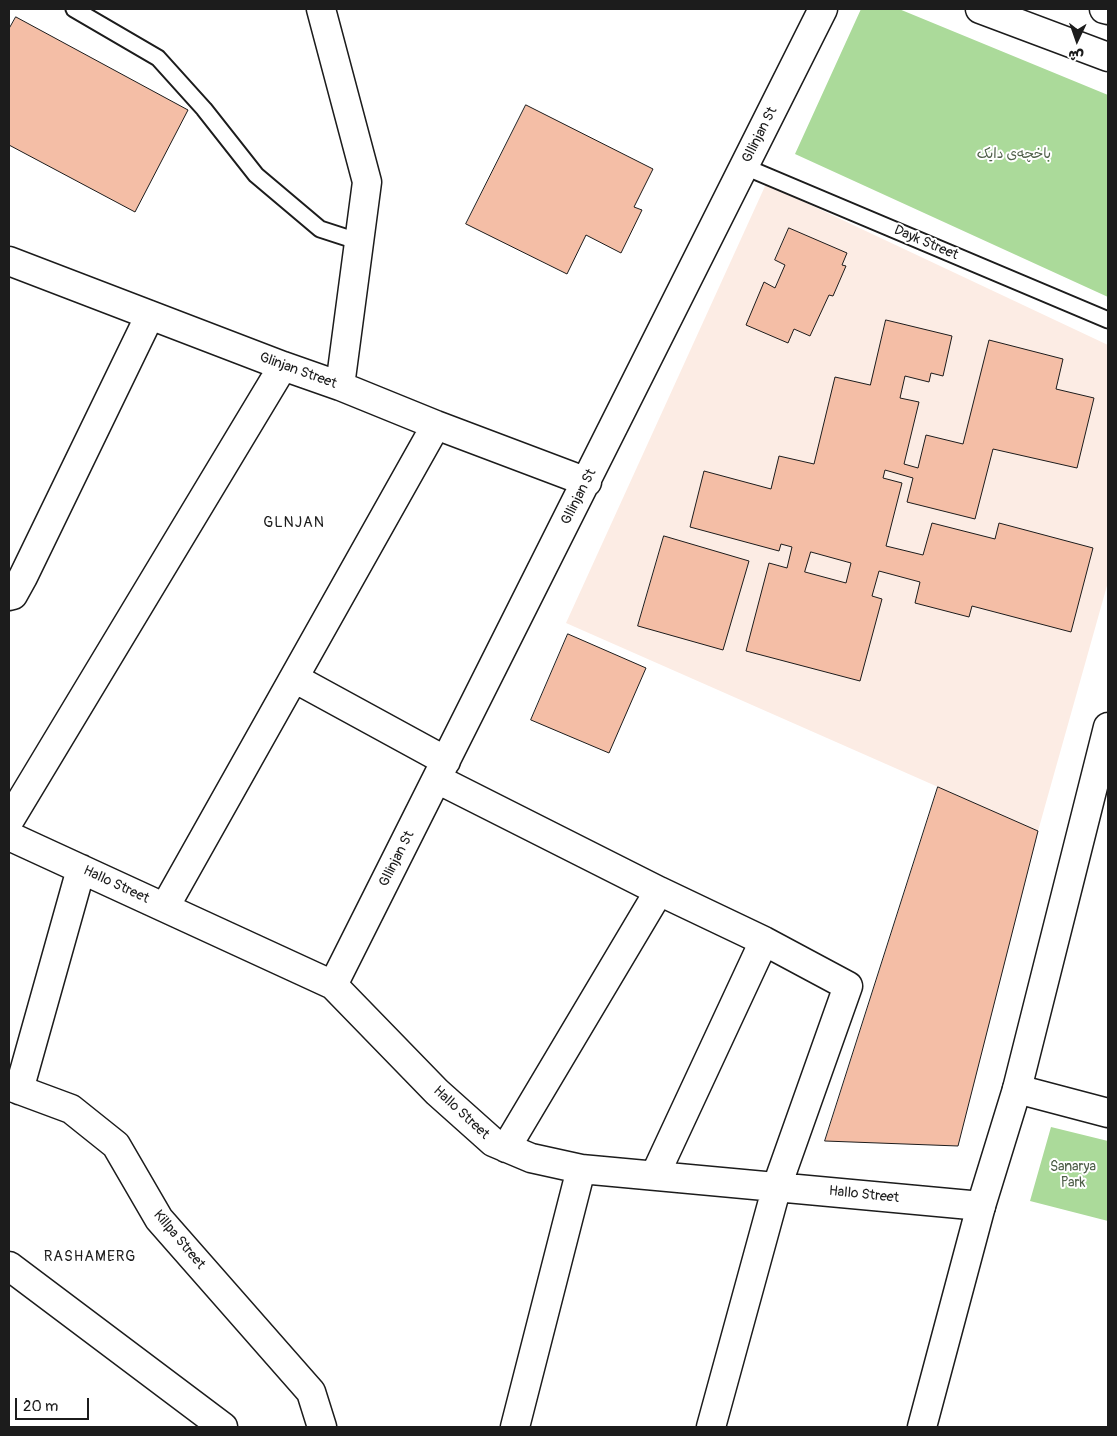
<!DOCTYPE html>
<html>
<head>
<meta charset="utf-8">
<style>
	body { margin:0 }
	#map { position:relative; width:1117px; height:1436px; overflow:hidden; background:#fff; font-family:Pangolin,"Playpen Sans Arabic",sans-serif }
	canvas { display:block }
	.frame { position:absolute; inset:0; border:10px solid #1c1c1c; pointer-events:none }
	.north { position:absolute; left:1052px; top:15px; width:50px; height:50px; -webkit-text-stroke:4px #fff; paint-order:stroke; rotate:183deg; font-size:14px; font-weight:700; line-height:20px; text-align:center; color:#1c1c1c }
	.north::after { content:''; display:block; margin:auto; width:18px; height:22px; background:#1c1c1c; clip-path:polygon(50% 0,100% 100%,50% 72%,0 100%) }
	.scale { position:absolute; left:15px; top:1398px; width:74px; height:22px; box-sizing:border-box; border:2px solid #1c1c1c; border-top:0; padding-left:6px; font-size:15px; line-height:18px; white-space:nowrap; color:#1c1c1c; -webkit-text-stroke:4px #fff; paint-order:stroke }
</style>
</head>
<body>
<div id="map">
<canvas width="1117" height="1436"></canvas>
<div class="frame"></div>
<div class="north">ش</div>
<div class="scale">20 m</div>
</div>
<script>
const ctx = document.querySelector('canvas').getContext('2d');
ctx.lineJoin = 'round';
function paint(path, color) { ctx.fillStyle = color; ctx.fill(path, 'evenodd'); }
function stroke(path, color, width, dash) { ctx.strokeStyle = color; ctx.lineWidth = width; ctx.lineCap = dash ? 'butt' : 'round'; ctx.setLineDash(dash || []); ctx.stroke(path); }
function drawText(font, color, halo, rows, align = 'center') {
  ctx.font = font + ' Pangolin,"Playpen Sans Arabic",sans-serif'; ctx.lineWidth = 4; ctx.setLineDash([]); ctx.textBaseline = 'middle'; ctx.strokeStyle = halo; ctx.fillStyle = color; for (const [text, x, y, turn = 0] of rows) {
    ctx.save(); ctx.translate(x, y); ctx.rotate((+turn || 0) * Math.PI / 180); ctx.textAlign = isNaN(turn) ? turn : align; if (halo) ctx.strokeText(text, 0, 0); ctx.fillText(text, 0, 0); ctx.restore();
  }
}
const built = new Path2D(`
	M 766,184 L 1108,345 L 1108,582 L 1038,831 L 566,623 Z`);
const green = new Path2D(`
	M 861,9 L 899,9 L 1108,95 L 1108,297 L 795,154 Z
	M 1051,1127 L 1108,1141 L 1108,1221 L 1030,1201 Z`);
const building = new Path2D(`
	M 16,17 L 188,110 L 135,212 L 9,145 L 9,29 Z
	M 526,105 L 653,169 L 634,207 L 642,210 L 621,253 L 586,235 L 567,274 L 466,224 Z
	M 789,228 L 847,253 L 842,265 L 846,266 L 833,296 L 829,295 L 810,336 L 794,329 L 788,343 L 746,325 L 764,282 L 775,288 L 785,265 L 775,260 Z
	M 886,320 L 952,336 L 943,376 L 931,373 L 929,382 L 905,376 L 900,398 L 919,402 L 904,464 L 918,468 L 926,435 L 963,444 L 989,340 L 1063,359 L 1056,389 L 1094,398 L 1077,468 L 993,449 L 975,519 L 907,502 L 913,478 L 885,470 L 883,478 L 902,483 L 886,546 L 923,555 L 932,523 L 995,539 L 999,523 L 1093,548 L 1071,632 L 972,606 L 969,617 L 915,603 L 920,582 L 879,571 L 872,596 L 882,599 L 860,681 L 746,651 L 769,563 L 787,568 L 792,547 L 781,544 L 779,551 L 690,527 L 704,471 L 771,489 L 779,456 L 814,464 L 835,377 L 870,385 ZM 811,552 L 851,563 L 846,583 L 805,572 Z
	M 664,536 L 749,561 L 723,650 L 638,626 Z
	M 568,634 L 646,668 L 609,753 L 531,720 Z
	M 938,787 L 1038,831 L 958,1146 L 825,1141 Z`);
const service = new Path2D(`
	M 74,9 L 158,58 L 204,109 L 256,175 L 320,229 L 360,242
	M 743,166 L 1108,320`);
const minor = new Path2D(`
	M 321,9 L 367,182 L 340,386
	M 9,261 L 283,366 L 340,386 L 436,425 L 587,482
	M 9,596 L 13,595 L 23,577 L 150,315
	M 294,678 L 446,761
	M 437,779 L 659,891 L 764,941 L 848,986 L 777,1186 L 711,1427
	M 9,821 L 283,366
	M 9,836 L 333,985 L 437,1092 L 493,1142 L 531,1158 L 581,1169 L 981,1206
	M 165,907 L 436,425
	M 333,985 L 823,9
	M 9,1086 L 71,1109 L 116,1145 L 159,1219 L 311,1392 L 322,1427
	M 1017,1089 L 1108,1113
	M 19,1090 L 81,869
	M 506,1148 L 659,891
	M 655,1175 L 764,941
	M 9,1266 L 223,1427
	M 515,1427 L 581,1169`);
const tertiary = new Path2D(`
	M 922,1427 L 981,1206 L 1017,1089 L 1108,727`);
const trunk = new Path2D(`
	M 980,9 L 1108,57
	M 1104,9 L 1108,10`);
const streetNames = [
	["Gllinjan St",760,135,-63],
	["Dayk Street",926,243,23],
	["Glinjan Street",298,371,20],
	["Gllinjan St",579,497,-63],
	["Gllinjan St",397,859,-63],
	["Hallo Street",116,885,25],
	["Hallo Street",461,1113,43],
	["Hallo Street",864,1195,6],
	["Killpa Street",179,1240,50]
];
const parkNames = [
	["باخچەی دایک",1014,154],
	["Sanarya",1073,1167],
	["Park",1073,1183]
];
const neighbourhoodNames = [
	["GLNJAN",294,523],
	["RASHAMERG",90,1257]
];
paint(built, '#fcece4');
paint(green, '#abda9a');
paint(building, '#f4bea6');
stroke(building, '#1c1c1c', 1);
stroke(service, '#1c1c1c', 19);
stroke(minor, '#1c1c1c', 31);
stroke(tertiary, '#1c1c1c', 31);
stroke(trunk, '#1c1c1c', 31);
stroke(service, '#fff', 15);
stroke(minor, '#fff', 28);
stroke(tertiary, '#fff', 28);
stroke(trunk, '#fff', 28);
drawText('14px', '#1c1c1c', '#fff', streetNames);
drawText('14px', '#4e5e48', '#fff', parkNames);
ctx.letterSpacing = '1px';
drawText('15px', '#1c1c1c', '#fff', neighbourhoodNames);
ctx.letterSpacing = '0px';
</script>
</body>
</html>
